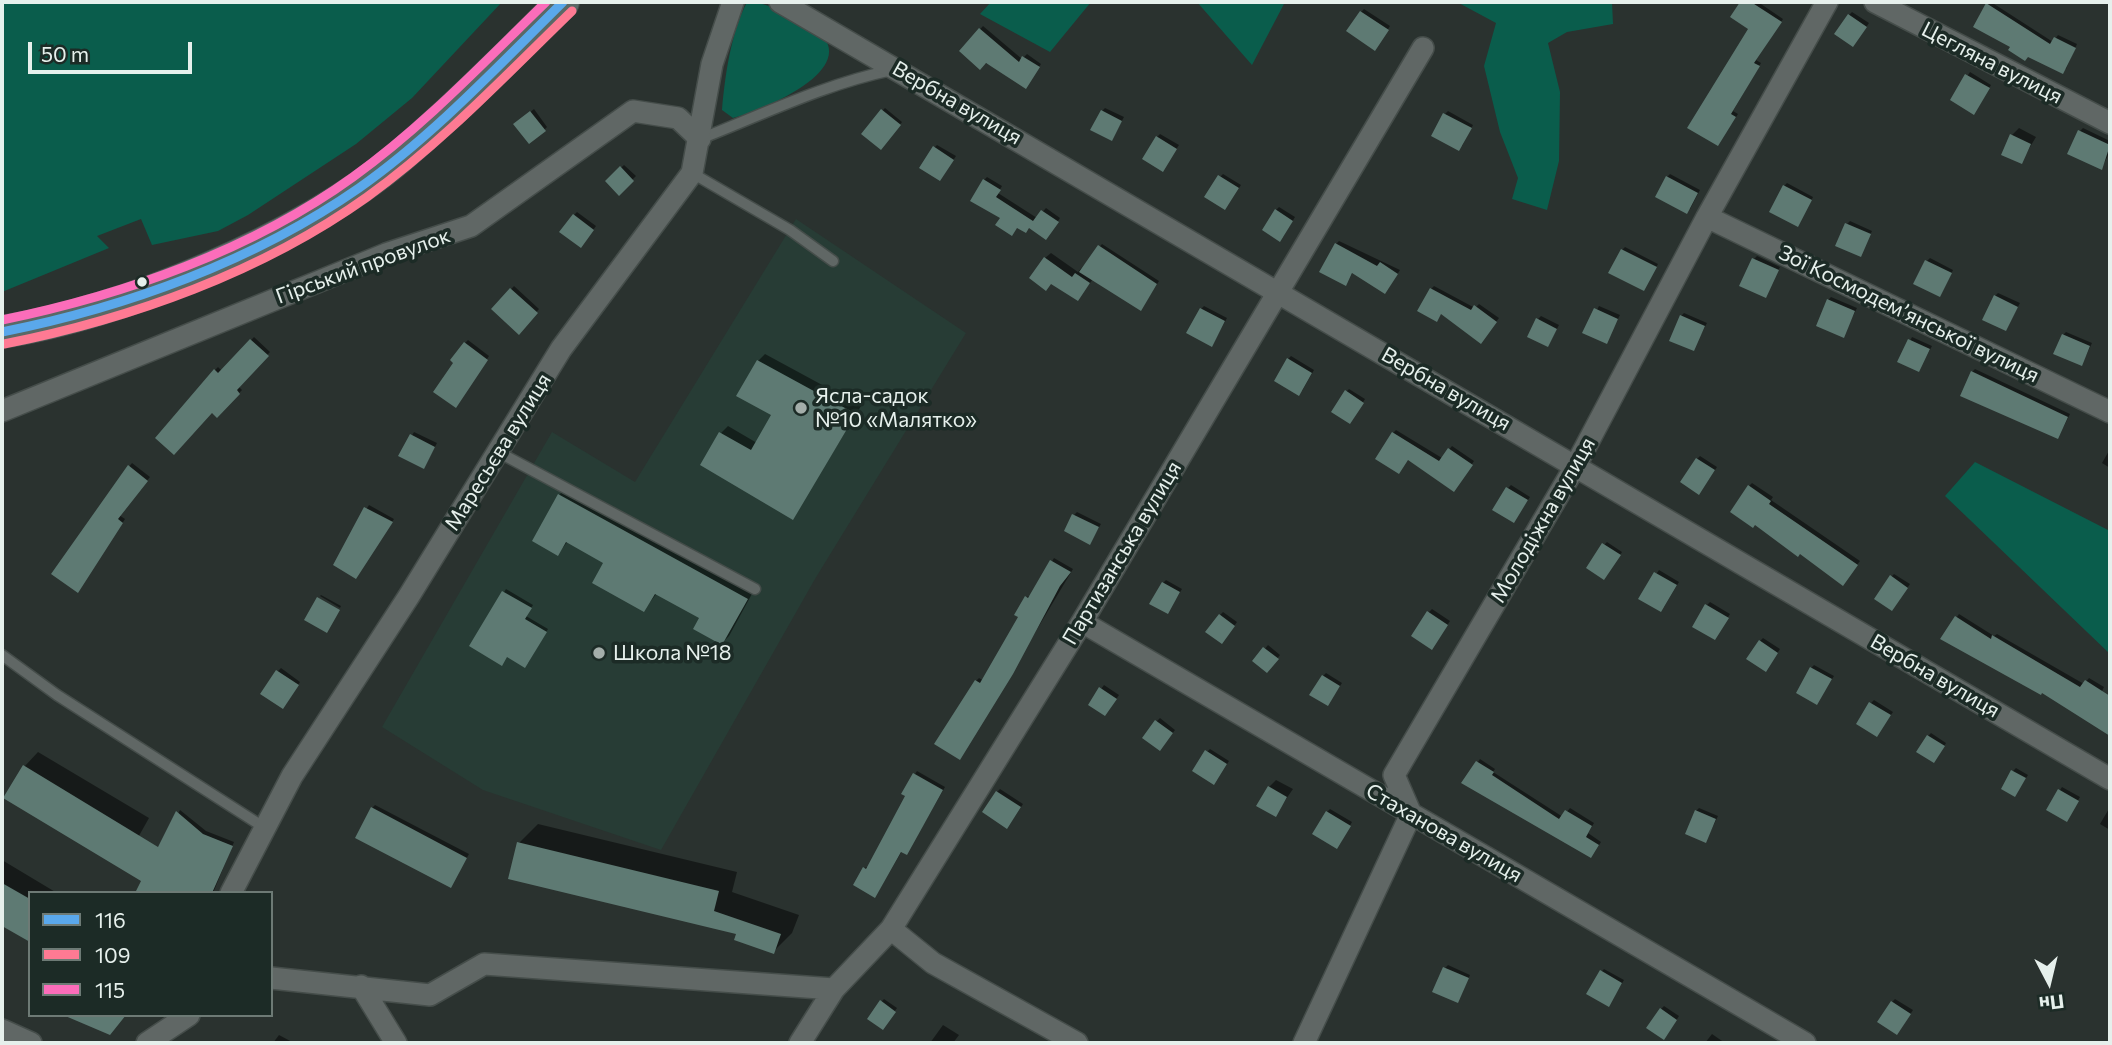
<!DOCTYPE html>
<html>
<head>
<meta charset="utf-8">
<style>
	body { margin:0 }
	#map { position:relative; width:2112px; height:1045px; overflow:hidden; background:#2a322f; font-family:Commissioner,sans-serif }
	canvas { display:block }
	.frame { position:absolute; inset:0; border:4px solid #e6f0ec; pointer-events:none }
	.legend { position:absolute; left:28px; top:891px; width:245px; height:126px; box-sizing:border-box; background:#1c2b26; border:2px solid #6d7a75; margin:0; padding:9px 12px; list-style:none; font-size:21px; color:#e6f0ec }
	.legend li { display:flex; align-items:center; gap:14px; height:35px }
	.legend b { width:35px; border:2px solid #6d7a75 }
	.north { position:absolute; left:2014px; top:947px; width:70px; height:70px; -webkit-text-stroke:5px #1c2b26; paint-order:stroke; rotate:173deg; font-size:19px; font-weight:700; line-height:28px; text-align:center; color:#e6f0ec }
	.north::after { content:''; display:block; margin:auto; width:24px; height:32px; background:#e6f0ec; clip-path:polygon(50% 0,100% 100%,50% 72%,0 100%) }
	.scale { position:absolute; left:28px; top:42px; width:164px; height:32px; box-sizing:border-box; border:4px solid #e6f0ec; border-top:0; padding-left:9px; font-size:21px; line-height:24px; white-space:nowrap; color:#e6f0ec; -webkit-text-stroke:5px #1c2b26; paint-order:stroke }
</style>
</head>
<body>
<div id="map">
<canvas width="2112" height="1045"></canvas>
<div class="frame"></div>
<ul class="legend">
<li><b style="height:9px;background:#5aa8eb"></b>116</li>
<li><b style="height:9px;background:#fe7a93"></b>109</li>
<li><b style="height:9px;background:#fb6dba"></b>115</li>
</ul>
<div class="north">Пн</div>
<div class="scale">50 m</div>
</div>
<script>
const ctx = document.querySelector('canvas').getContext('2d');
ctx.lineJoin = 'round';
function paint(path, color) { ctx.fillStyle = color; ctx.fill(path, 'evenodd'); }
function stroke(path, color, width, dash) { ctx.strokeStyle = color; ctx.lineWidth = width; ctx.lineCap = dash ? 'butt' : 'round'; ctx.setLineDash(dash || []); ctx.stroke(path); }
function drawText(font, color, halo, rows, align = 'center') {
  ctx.font = font + ' Commissioner,sans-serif'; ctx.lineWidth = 7; ctx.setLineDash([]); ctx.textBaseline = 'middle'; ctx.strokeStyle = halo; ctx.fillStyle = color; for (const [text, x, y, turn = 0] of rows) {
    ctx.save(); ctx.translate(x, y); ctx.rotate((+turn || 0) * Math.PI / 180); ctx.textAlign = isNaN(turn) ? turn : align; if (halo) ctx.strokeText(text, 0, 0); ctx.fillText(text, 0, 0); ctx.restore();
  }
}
const built = new Path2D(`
	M 796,219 L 966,333 L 815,579 L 661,850 L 483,790 L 382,727 L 552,432 L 635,482 Z`);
const green = new Path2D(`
	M 2,2 L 502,2 L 412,98 L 356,144 L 248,215 L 218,231 L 152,245 L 141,219 L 97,236 L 109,248 L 2,292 Z
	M 747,2 C 767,2 780,11 797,21 C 804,24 816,28 821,34 C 858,72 758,112 733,118 L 722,110 C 725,75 731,33 747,2 Z
	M 991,2 L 1091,2 L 1050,52 L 980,14 Z
	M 1197,2 L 1285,2 L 1252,65 Z
	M 1457,2 L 1612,2 L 1613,24 L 1567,32 L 1548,43 L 1560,92 L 1559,161 L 1547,210 L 1512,199 L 1518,178 L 1500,132 L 1484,66 L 1496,23 Z
	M 1975,462 L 2110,531 L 2110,654 L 1945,496 Z`);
const shadow = new Path2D(`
	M 1742,2 L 1758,2 L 1783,19 L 1756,60 L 1761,63 L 1733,111 L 1738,114 L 1718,144 L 1751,29 L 1732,16 Z
	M 1991,2 L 2053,42 L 2058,35 L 2077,44 L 2066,69 L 2013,47 L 1987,4 Z
	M 1364,9 L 1390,26 L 1378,45 L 1361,12 Z
	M 1852,12 L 1869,23 L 1856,42 L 1849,15 Z
	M 983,26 L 1022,59 L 1027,54 L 1041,64 L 1028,84 L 961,51 Z
	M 1970,72 L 1991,85 L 1977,109 L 1952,100 Z
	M 885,108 L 902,122 L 884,145 L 882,111 Z
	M 1105,108 L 1124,117 L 1112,139 L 1102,111 Z
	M 534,109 L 547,127 L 544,130 L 519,121 Z
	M 1448,111 L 1473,125 L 1462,146 L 1445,114 Z
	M 2019,128 L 2036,137 L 2021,162 L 2012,135 Z
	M 2083,128 L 2110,141 L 2110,152 L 2102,167 L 2080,131 Z
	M 1160,134 L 1179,145 L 1165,166 L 1157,137 Z
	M 937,145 L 956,156 L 943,176 L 934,148 Z
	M 624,165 L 636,176 L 619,193 L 607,181 Z
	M 1223,174 L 1241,185 L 1228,205 L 1220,177 Z
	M 1670,174 L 1700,190 L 1690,209 L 1667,177 Z
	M 987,177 L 1002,186 L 998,193 L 1037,218 L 1046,208 L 1060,218 L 1049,235 L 1002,217 L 984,180 Z
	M 1787,183 L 1813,197 L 1800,222 L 1784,186 Z
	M 1279,207 L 1295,217 L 1283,237 L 1276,210 Z
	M 577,212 L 596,226 L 584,243 L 574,215 Z
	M 1850,221 L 1872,231 L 1860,255 L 1847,224 Z
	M 1339,241 L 1400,270 L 1388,289 L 1353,272 L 1348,281 L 1336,244 Z
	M 1102,244 L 1159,281 L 1144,305 L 1093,279 L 1078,299 L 1045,258 L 1051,253 L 1078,272 Z
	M 1625,247 L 1658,264 L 1644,289 L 1622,250 Z
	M 1757,256 L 1780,267 L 1765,296 L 1754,259 Z
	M 1930,258 L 1953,270 L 1942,292 L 1927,261 Z
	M 514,286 L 539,309 L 519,332 L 493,309 Z
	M 1434,286 L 1475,308 L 1479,304 L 1499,318 L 1484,338 L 1441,313 L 1431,289 Z
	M 1998,293 L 2020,303 L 2006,329 L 1995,296 Z
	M 1831,297 L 1857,308 L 1843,336 L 1828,300 Z
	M 1204,306 L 1227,318 L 1214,342 L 1201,309 Z
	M 1599,306 L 1620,315 L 1606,342 L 1585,333 Z
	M 1684,313 L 1707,323 L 1693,349 L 1681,316 Z
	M 1541,316 L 1559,325 L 1550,342 L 1538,319 Z
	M 2066,332 L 2092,343 L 2082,364 L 2063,335 Z
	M 254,337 L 270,352 L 238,386 L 242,390 L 220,413 L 212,411 L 157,438 L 215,370 L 218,367 L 222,371 Z
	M 1912,337 L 1932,346 L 1919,370 L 1900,361 Z
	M 468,340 L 489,356 L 458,403 L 465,343 Z
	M 765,354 L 861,406 L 793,518 L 721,433 L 728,426 L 757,443 L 773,415 L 758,361 Z
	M 1291,356 L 1314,370 L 1302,391 L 1288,359 Z
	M 1975,369 L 2070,414 L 2060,434 L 1972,372 Z
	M 1349,389 L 1365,399 L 1353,419 L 1346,392 Z
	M 1396,430 L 1442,458 L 1452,446 L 1474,461 L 1457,487 L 1408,458 L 1393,433 Z
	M 414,432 L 437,443 L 426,464 L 400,456 Z
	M 2110,449 L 2110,468 L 2102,463 Z
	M 1700,456 L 1717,467 L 1702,490 L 1697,459 Z
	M 132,463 L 150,477 L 119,515 L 125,519 L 81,587 L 116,483 Z
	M 1752,483 L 1773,497 L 1771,500 L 1860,561 L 1846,580 L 1749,486 Z
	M 1511,485 L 1530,497 L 1516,518 L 1508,488 Z
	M 566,488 L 753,592 L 729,636 L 722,643 L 701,617 L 657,593 L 644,610 L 606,563 L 568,541 L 558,554 L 559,495 Z
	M 369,505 L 394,519 L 358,574 L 352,532 Z
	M 1077,512 L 1101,524 L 1090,542 L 1074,515 Z
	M 1607,542 L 1622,552 L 1607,575 L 1604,545 Z
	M 1054,558 L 1073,569 L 962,755 L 976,681 L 979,678 L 984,681 L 1020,616 L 1026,597 L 1031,596 Z
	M 1659,570 L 1679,582 L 1664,607 L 1640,598 Z
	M 1894,574 L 1910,584 L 1895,606 L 1891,577 Z
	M 1166,580 L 1182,589 L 1168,612 L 1163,583 Z
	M 506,589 L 533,605 L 526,616 L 548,629 L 528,663 L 471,646 Z
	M 321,595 L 341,606 L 340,608 L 320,596 Z
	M 1710,602 L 1730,614 L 1715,638 L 1707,605 Z
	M 1432,609 L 1450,621 L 1435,644 L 1429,612 Z
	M 1223,612 L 1237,622 L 1225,639 L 1220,615 Z
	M 1959,614 L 1994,636 L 1997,634 L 2084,684 L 2089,678 L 2104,687 L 2101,693 L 2110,699 L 2110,732 L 2043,691 L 1942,638 Z
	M 1763,638 L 1780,649 L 1768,667 L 1760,641 Z
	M 1268,645 L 1280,655 L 1270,668 L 1255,661 Z
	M 1814,665 L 1834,676 L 1817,703 L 1811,668 Z
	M 281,668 L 300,682 L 286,704 L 278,671 Z
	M 1326,673 L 1342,683 L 1330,701 L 1323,676 Z
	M 1104,685 L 1119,695 L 1108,711 L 1090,704 Z
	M 1874,700 L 1893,712 L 1877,735 L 1871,703 Z
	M 1160,718 L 1175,730 L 1163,746 L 1157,721 Z
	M 1931,733 L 1946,743 L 1937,758 L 1928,736 Z
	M 1210,749 L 1229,761 L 1217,780 L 1207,752 Z
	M 38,752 L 149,818 L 131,850 L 24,767 Z
	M 1480,759 L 1495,769 L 1493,772 L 1563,817 L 1570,808 L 1594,823 L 1588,833 L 1601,842 L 1594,853 L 1464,782 Z
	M 2016,768 L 2028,775 L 2015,795 L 2013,771 Z
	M 917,771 L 945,787 L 909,850 L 902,851 L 878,892 L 855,884 L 864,868 L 870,866 L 908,795 L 903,793 Z
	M 1276,780 L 1293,789 L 1275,815 L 1269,787 Z
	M 2062,787 L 2080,797 L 2069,816 L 2048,809 Z
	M 1000,789 L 1023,804 L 1010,824 L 997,792 Z
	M 375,805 L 469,854 L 451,886 L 372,808 Z
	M 2110,807 L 2110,830 L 2100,824 Z
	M 1699,808 L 1718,816 L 1706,841 L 1696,811 Z
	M 1330,809 L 1352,822 L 1340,844 L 1327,812 Z
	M 180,810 L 206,831 L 234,842 L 213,893 L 137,893 Z
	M 538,824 L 737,872 L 732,892 L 799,915 L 792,933 L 773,952 L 739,932 L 519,843 Z
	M 2,860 L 57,893 L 30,893 L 30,940 L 2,924 Z
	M 1448,965 L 1470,975 L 1460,998 L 1445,968 Z
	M 1604,969 L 1624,980 L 1609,1005 L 1601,972 Z
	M 884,999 L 897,1008 L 885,1025 L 881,1002 Z
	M 1895,999 L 1913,1010 L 1900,1030 L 1892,1002 Z
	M 1664,1006 L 1679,1016 L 1667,1035 L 1661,1009 Z
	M 943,1025 L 959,1035 L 953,1043 L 930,1043 Z
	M 1712,1034 L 1725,1043 L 1705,1043 Z
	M 279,1035 L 294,1043 L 273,1043 Z`);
const building = new Path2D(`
	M 1740,2 L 1751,2 L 1782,22 L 1754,63 L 1760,66 L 1731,114 L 1736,117 L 1718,146 L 1687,128 L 1748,29 L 1730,17 Z
	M 1986,3 L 2050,44 L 2054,37 L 2076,48 L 2063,74 L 2028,57 L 2025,61 L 2008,50 L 2010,47 L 1973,27 Z
	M 1360,11 L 1389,30 L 1375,51 L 1346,31 Z
	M 1848,14 L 1867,27 L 1853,47 L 1834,34 Z
	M 979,28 L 1019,62 L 1022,56 L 1040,67 L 1026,89 L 986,63 L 980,70 L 959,51 Z
	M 1965,74 L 1990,88 L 1974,115 L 1950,100 Z
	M 881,109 L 901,125 L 881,150 L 861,134 Z
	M 1101,110 L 1122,121 L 1112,141 L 1090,130 Z
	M 530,111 L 546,131 L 529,144 L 513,124 Z
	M 1443,113 L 1472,128 L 1459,151 L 1431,136 Z
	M 2078,130 L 2110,145 L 2102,170 L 2067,154 Z
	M 2010,134 L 2031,144 L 2022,164 L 2001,155 Z
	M 1156,136 L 1177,149 L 1163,172 L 1142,159 Z
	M 933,146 L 954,160 L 940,181 L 919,168 Z
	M 620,166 L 634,181 L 619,196 L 605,181 Z
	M 1218,175 L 1239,188 L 1225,210 L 1204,197 Z
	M 1666,176 L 1698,193 L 1687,214 L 1655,197 Z
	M 983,179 L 1001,190 L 996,197 L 1033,221 L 1041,210 L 1059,222 L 1046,240 L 1029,228 L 1026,233 L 1017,228 L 1012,236 L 995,225 L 1000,218 L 970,201 Z
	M 1783,185 L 1812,200 L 1798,227 L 1769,212 Z
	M 1275,209 L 1293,221 L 1280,242 L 1262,230 Z
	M 573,214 L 594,230 L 581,248 L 559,232 Z
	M 1845,223 L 1871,234 L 1861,257 L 1835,246 Z
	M 1335,243 L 1377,266 L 1380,262 L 1398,274 L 1385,294 L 1352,273 L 1346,286 L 1319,272 Z
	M 1098,245 L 1157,284 L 1141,311 L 1079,272 Z
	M 1621,249 L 1657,267 L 1644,291 L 1608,273 Z
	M 1044,257 L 1072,277 L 1075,273 L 1090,283 L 1078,301 L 1051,284 L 1046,291 L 1029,278 Z
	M 1752,258 L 1779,270 L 1766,298 L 1739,286 Z
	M 1925,260 L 1952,273 L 1940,297 L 1913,284 Z
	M 510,288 L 538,313 L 519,335 L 491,309 Z
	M 1430,288 L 1471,310 L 1474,305 L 1497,322 L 1481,344 L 1441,314 L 1437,322 L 1417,311 Z
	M 1994,295 L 2018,307 L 2006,331 L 1982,320 Z
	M 1827,299 L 1855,311 L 1844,338 L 1816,326 Z
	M 1200,308 L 1225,321 L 1212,347 L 1186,333 Z
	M 1594,308 L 1618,319 L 1607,344 L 1582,333 Z
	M 1680,315 L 1705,326 L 1694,351 L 1669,341 Z
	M 1536,318 L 1557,329 L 1548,347 L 1527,337 Z
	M 2062,334 L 2090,346 L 2082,366 L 2053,354 Z
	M 250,339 L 269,356 L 237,390 L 240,394 L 217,418 L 212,413 L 174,455 L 155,438 L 214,369 L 218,373 Z
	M 1908,339 L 1930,349 L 1919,372 L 1897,362 Z
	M 464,342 L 488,360 L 456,408 L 433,392 L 453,363 L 450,360 Z
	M 1287,358 L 1312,373 L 1299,396 L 1274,381 Z
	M 757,360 L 856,414 L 793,520 L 700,465 L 719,432 L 751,450 L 771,415 L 736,396 Z
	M 1971,371 L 2068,417 L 2058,439 L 1960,396 Z
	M 1345,390 L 1364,403 L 1350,424 L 1331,412 Z
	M 1392,432 L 1439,461 L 1448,448 L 1473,465 L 1454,492 L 1408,460 L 1399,474 L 1375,459 Z
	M 410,434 L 435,447 L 424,469 L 398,456 Z
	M 1696,458 L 1715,470 L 1699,495 L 1680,482 Z
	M 128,465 L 148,481 L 118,519 L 123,523 L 78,593 L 51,574 Z
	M 1748,485 L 1771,501 L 1769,504 L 1858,565 L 1843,586 L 1800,554 L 1798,557 L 1755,525 L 1753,528 L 1730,512 Z
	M 1506,487 L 1528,500 L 1514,523 L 1492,510 Z
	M 558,494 L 748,599 L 722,645 L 693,629 L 699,618 L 655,594 L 644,612 L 592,583 L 603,563 L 566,542 L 558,556 L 532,541 Z
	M 364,507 L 393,522 L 356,579 L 333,565 Z
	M 1072,514 L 1099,527 L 1090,545 L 1064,531 Z
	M 1602,543 L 1621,555 L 1604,580 L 1586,568 Z
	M 1050,560 L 1071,572 L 1060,586 L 1013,674 L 960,760 L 934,744 L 975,680 L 980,683 L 1018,617 L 1014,615 L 1025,596 L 1028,598 Z
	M 1654,572 L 1677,585 L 1661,612 L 1638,599 Z
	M 1890,575 L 1908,588 L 1892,611 L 1874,599 Z
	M 1162,582 L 1180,592 L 1168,614 L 1149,604 Z
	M 502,591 L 532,608 L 525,619 L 547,632 L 525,668 L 507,657 L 502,666 L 469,646 Z
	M 317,597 L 340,610 L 327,633 L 304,620 Z
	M 1705,604 L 1729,618 L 1715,640 L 1692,627 Z
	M 1427,611 L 1448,625 L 1432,650 L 1411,636 Z
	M 1219,614 L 1235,626 L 1222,644 L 1205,632 Z
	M 1955,616 L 1991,639 L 1992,635 L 2080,687 L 2085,680 L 2110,696 L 2110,736 L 2042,693 L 2041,695 L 1940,639 Z
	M 1759,640 L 1778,653 L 1766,672 L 1746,659 Z
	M 1263,647 L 1279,659 L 1267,673 L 1252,661 Z
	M 1810,667 L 1832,679 L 1817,705 L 1796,693 Z
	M 276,670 L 299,685 L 283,709 L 260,694 Z
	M 1322,675 L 1340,686 L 1328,706 L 1309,695 Z
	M 1099,687 L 1117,699 L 1105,716 L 1088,705 Z
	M 1869,702 L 1891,715 L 1877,737 L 1856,724 Z
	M 1155,720 L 1173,733 L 1160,751 L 1142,738 Z
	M 1927,735 L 1945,746 L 1934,763 L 1916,752 Z
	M 1205,750 L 1227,764 L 1214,785 L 1192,771 Z
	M 1476,761 L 1494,772 L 1492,775 L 1559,819 L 1565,810 L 1592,826 L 1586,837 L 1599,845 L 1591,858 L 1461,783 Z
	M 23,765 L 158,847 L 176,811 L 203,834 L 233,846 L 212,893 L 135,893 L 141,881 L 3,798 Z
	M 2011,770 L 2026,778 L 2015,797 L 2001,789 Z
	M 913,773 L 943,790 L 907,855 L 901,852 L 875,898 L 853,885 L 863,867 L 866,869 L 905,796 L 901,794 Z
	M 1268,786 L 1287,797 L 1276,817 L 1256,806 Z
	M 2058,789 L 2079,801 L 2067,822 L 2046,810 Z
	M 996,791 L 1021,807 L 1007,829 L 982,812 Z
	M 371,807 L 467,858 L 451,888 L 355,838 Z
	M 1695,810 L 1716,819 L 1706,843 L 1685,834 Z
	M 1326,811 L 1351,826 L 1337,849 L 1312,834 Z
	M 517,842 L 719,891 L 714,911 L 781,934 L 774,954 L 734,940 L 736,934 L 508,879 Z
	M 2,883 L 30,899 L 30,942 L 2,926 Z
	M 1443,967 L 1469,978 L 1458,1003 L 1432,992 Z
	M 1600,970 L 1622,983 L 1609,1007 L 1586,994 Z
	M 880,1000 L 896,1012 L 883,1030 L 867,1019 Z
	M 1891,1001 L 1911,1014 L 1897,1035 L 1877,1022 Z
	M 1660,1008 L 1677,1020 L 1664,1040 L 1646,1028 Z
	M 63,1015 L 126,1015 L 110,1035 Z`);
const lane = new Path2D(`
	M 700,139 C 764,114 825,84 892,70
	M 692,173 L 790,230 L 833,261
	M 498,452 L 755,589
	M 2,655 L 57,695 L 265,828`);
const street = new Path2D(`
	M 780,2 L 2110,779
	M 1875,2 L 2110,123
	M 1707,217 L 2110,412
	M 2,411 L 386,254 L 471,226 L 633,111 L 678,118 L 700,139
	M 1082,622 L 1805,1043
	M 231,893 L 292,776 L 409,596 L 561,349 L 692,173 L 712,64 L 733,2
	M 891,929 L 933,963 L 1077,1043
	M 271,978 L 430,995 L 484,964 L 834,989
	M 361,986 L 396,1043
	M 2,1030 L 31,1043
	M 147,1043 L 189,1015
	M 800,1043 L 834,989 L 891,929 L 1082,622 L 1423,48
	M 1304,1043 L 1411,814 L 1394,775 L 1576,465 L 1707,217 L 1827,2`);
const primary = new Path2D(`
	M 2,332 C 121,314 305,237 397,159 C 455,110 509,55 563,2`);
const bus1 = new Path2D(`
	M 2,332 C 127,307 254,261 359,188 C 434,135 498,66 563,2`);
const bus2 = new Path2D(`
	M 4,344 C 131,319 262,272 367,197 C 442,143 506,75 572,11`);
const bus3 = new Path2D(`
	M 2,320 C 124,295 252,250 353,177 C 424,126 484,62 546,2`);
const markers = [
	[142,282,6,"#e6f0ec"],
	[801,408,7,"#a4aeaa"],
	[599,653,7,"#a4aeaa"]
];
const streetNames = [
	["Цегляна вулиця",1992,63,27],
	["Вербна вулиця",957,103,30],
	["Гірський провулок",363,266,-20],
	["Зої Космодем’янської вулиця",1909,314,26],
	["Вербна вулиця",1446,389,30],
	["Маресьєва вулиця",498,452,-58],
	["Молодіжна вулиця",1543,520,-60],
	["Партизанська вулиця",1122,553,-59],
	["Вербна вулиця",1935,676,30],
	["Стаханова вулиця",1444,833,30]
];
const poiNames = [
	["Ясла-садок",815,396],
	["№10 «Малятко»",815,420],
	["Школа №18",613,653]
];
paint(built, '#273c35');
paint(green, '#0a5d4c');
paint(shadow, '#0007');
paint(building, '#5e7a73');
stroke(lane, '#454d4a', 13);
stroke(street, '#454d4a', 24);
stroke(primary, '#454d4a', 34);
stroke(lane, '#606765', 10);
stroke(street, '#606765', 21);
stroke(primary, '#5a6966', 32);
stroke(bus1, '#5aa8eb', 9);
stroke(bus2, '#fe7a93', 9);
stroke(bus3, '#fb6dba', 9);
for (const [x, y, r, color] of markers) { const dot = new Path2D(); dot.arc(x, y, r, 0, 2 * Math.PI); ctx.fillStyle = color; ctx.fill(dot); stroke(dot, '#1c2b26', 2.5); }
drawText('21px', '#e6f0ec', '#1c2b26', streetNames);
drawText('21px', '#e6f0ec', '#1c2b26', poiNames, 'left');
</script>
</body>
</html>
